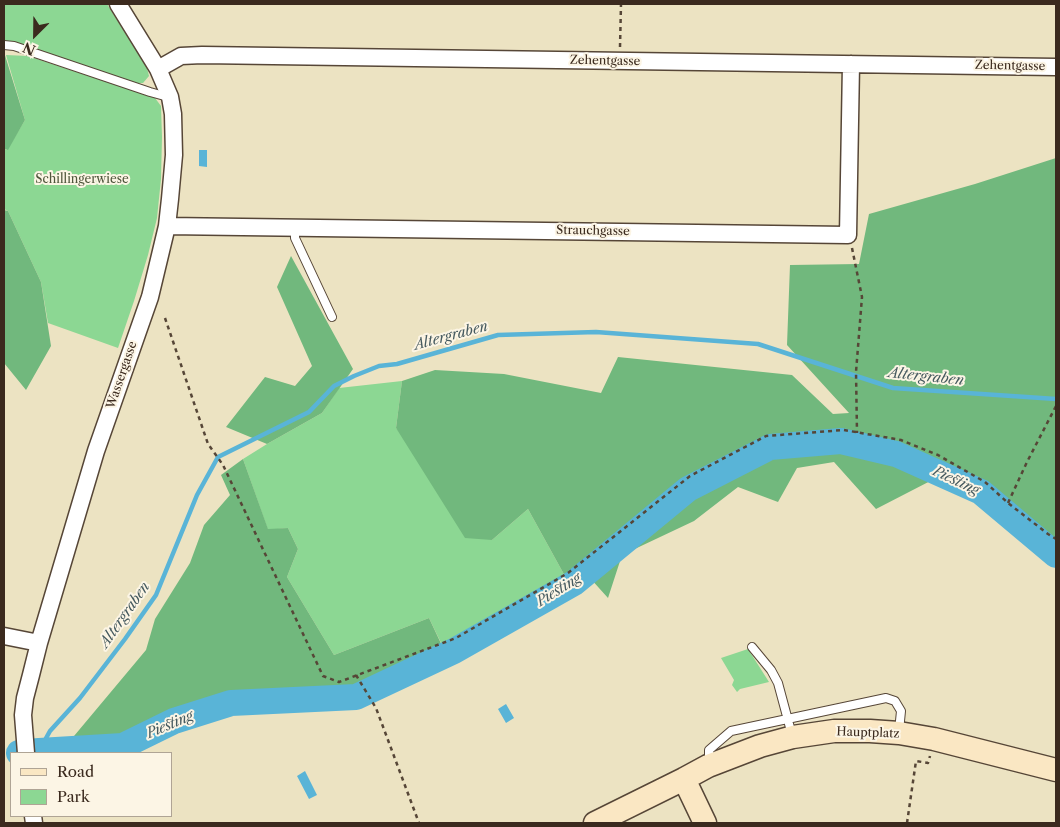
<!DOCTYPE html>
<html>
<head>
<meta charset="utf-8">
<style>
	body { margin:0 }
	#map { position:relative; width:1060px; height:827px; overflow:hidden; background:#ece3c2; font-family:"Libre Caslon Text",serif }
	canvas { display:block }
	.frame { position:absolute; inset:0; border:5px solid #3b2a1e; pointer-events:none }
	.legend { position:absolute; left:10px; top:752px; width:162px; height:65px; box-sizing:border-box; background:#fcf5e5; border:1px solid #afa495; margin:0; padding:6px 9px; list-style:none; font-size:15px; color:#3b2a1e }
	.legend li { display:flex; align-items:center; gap:10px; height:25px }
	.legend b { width:25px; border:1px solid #afa495 }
	.north { position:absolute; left:10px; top:10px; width:50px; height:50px; -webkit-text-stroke:4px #fcf5e5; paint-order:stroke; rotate:203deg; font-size:14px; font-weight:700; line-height:20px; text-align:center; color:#3b2a1e }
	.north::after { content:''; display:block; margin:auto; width:18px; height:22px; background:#3b2a1e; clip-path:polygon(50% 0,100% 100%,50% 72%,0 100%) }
</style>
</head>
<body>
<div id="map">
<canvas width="1060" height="827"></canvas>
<div class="frame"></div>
<ul class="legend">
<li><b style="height:6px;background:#fae7c3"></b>Road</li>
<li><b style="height:14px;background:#8cd793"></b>Park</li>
</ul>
<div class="north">N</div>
</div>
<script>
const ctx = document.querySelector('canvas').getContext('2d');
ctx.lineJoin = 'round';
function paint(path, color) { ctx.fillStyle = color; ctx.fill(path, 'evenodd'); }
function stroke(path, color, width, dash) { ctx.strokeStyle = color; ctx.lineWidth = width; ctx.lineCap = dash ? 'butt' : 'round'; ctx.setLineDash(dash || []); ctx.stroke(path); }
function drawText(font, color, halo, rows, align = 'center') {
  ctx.font = font + ' "Libre Caslon Text",serif'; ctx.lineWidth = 4; ctx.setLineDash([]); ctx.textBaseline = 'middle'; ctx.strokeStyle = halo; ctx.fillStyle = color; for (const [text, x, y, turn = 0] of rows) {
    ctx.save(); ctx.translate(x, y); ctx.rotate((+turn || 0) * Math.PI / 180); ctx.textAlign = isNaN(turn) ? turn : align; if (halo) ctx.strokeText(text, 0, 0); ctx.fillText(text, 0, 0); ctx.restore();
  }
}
const green = new Path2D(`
	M 4,4 L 107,4 L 147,68 L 149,76 L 143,83 L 135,83 L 11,41 L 4,41 Z
	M 6,55 L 28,56 L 155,98 L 161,106 L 162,137 L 161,179 L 157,218 L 148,255 L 134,301 L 118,348 L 48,323 L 41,282 L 8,211 L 4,209 L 4,149 L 7,150 L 25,120 Z
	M 402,381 L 396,428 L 492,540 L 528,509 L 566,578 L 464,638 L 443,647 L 429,618 L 334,655 L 287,577 L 298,549 L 288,528 L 268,530 L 243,459 L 267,444 L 322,413 L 339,388 Z
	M 748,649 L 769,682 L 740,689 L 737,692 L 732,685 L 734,680 L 721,658 Z`);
const forest = new Path2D(`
	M 4,52 L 25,120 L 8,150 L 4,149 Z
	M 1056,158 L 1056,548 L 940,476 L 876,509 L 834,462 L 797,468 L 778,502 L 738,487 L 694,521 L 622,555 L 608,598 L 590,578 L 571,589 L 566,578 L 528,509 L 492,540 L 465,538 L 396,428 L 402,381 L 435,370 L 504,374 L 601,393 L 618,357 L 792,375 L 833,414 L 849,413 L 787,345 L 790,265 L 859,264 L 869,214 L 975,184 Z
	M 4,210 L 8,211 L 41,282 L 51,346 L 26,390 L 4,363 Z
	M 291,256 L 353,369 L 322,413 L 267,444 L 226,427 L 265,377 L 295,386 L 312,366 L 277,287 Z
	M 243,459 L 268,529 L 288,528 L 298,549 L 287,577 L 334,655 L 429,618 L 445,652 L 355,689 L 274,695 L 222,696 L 117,739 L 69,742 L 146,650 L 155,619 L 190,563 L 204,525 L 230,495 L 221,475 Z`);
const water = new Path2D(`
	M 199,150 L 207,150 L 207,167 L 199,166 Z
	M 506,704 L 514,718 L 506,723 L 498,709 Z
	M 305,771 L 317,795 L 309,799 L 297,776 Z`);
const stream = new Path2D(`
	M 39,751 L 50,731 L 80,698 L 125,639 L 156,595 L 197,495 L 218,457 L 309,412 L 334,386 L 354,376 L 379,366 L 397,364 L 498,335 L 596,332 L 758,344 L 893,388 L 1056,399`);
const river = new Path2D(`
	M 19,753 L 39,751 L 123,746 L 174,721 L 231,703 L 356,697 L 454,651 L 574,583 L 688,489 L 770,447 L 841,441 L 896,454 L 981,492 L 1056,555`);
const path = new Path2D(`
	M 620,47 L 621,4
	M 852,248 L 862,297 L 856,372 L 857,433
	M 165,318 L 208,444 L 223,465 L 323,676 L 339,682 L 456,638 L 568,573 L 690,476 L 766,436 L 844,430 L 901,440 L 938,455 L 985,482 L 1008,503 L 1048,534 L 1056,539
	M 1008,503 L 1027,462 L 1056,406
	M 356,675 L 376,708 L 419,823
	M 907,823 L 916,761 L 928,763 L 930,756`);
const lane = new Path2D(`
	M 4,45 L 14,46 L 150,92 L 168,97
	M 295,227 L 295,238 L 332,317
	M 752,647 L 771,670 L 778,683 L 792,735
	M 709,762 L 709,750 L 731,731 L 886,698 L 895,701 L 901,711 L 899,731`);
const street = new Path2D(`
	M 158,69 L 181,56 L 202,55 L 1056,67
	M 167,226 L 848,235 L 851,64
	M 4,636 L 39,643
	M 26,753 L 23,715 L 25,698 L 31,675 L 39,643 L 96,451 L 150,297 L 167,226 L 170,199 L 174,155 L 173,114 L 170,97 L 158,69 L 118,4
	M 33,816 L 34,823`);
const secondary = new Path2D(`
	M 684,779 L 705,823
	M 595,823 L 684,779 L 708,766 L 760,746 L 793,737 L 834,731 L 870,731 L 899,733 L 934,739 L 1056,770`);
const streetNames = [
	["Zehentgasse",605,61,1],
	["Zehentgasse",1010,66,1],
	["Strauchgasse",593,231,1],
	["Wassergasse",122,375,-71],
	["Hauptplatz",868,733,2]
];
const parkNames = [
	["Schillingerwiese",82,180]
];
const waterNames = [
	["Altergraben",451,336,-15],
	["Altergraben",926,377,6],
	["Piesting",956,481,25],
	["Piesting",559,590,-32],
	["Altergraben",125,615,-55],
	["Piesting",170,725,-23]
];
paint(green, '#8cd793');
paint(forest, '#71b87d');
paint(water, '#59b4d7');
stroke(stream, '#59b4d7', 4.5);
stroke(river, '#59b4d7', 26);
stroke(lane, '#564637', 10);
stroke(street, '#564637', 19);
stroke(secondary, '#564637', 25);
stroke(path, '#564637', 2.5, [4, 4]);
stroke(lane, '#fff', 8);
stroke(street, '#fff', 16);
stroke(secondary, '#fae7c3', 22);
drawText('12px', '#3b2a1e', '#fcf5e5', streetNames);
drawText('12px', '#4f553b', '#fcf5e5', parkNames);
drawText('italic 14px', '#465a5f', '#fcf5e5', waterNames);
</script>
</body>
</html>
